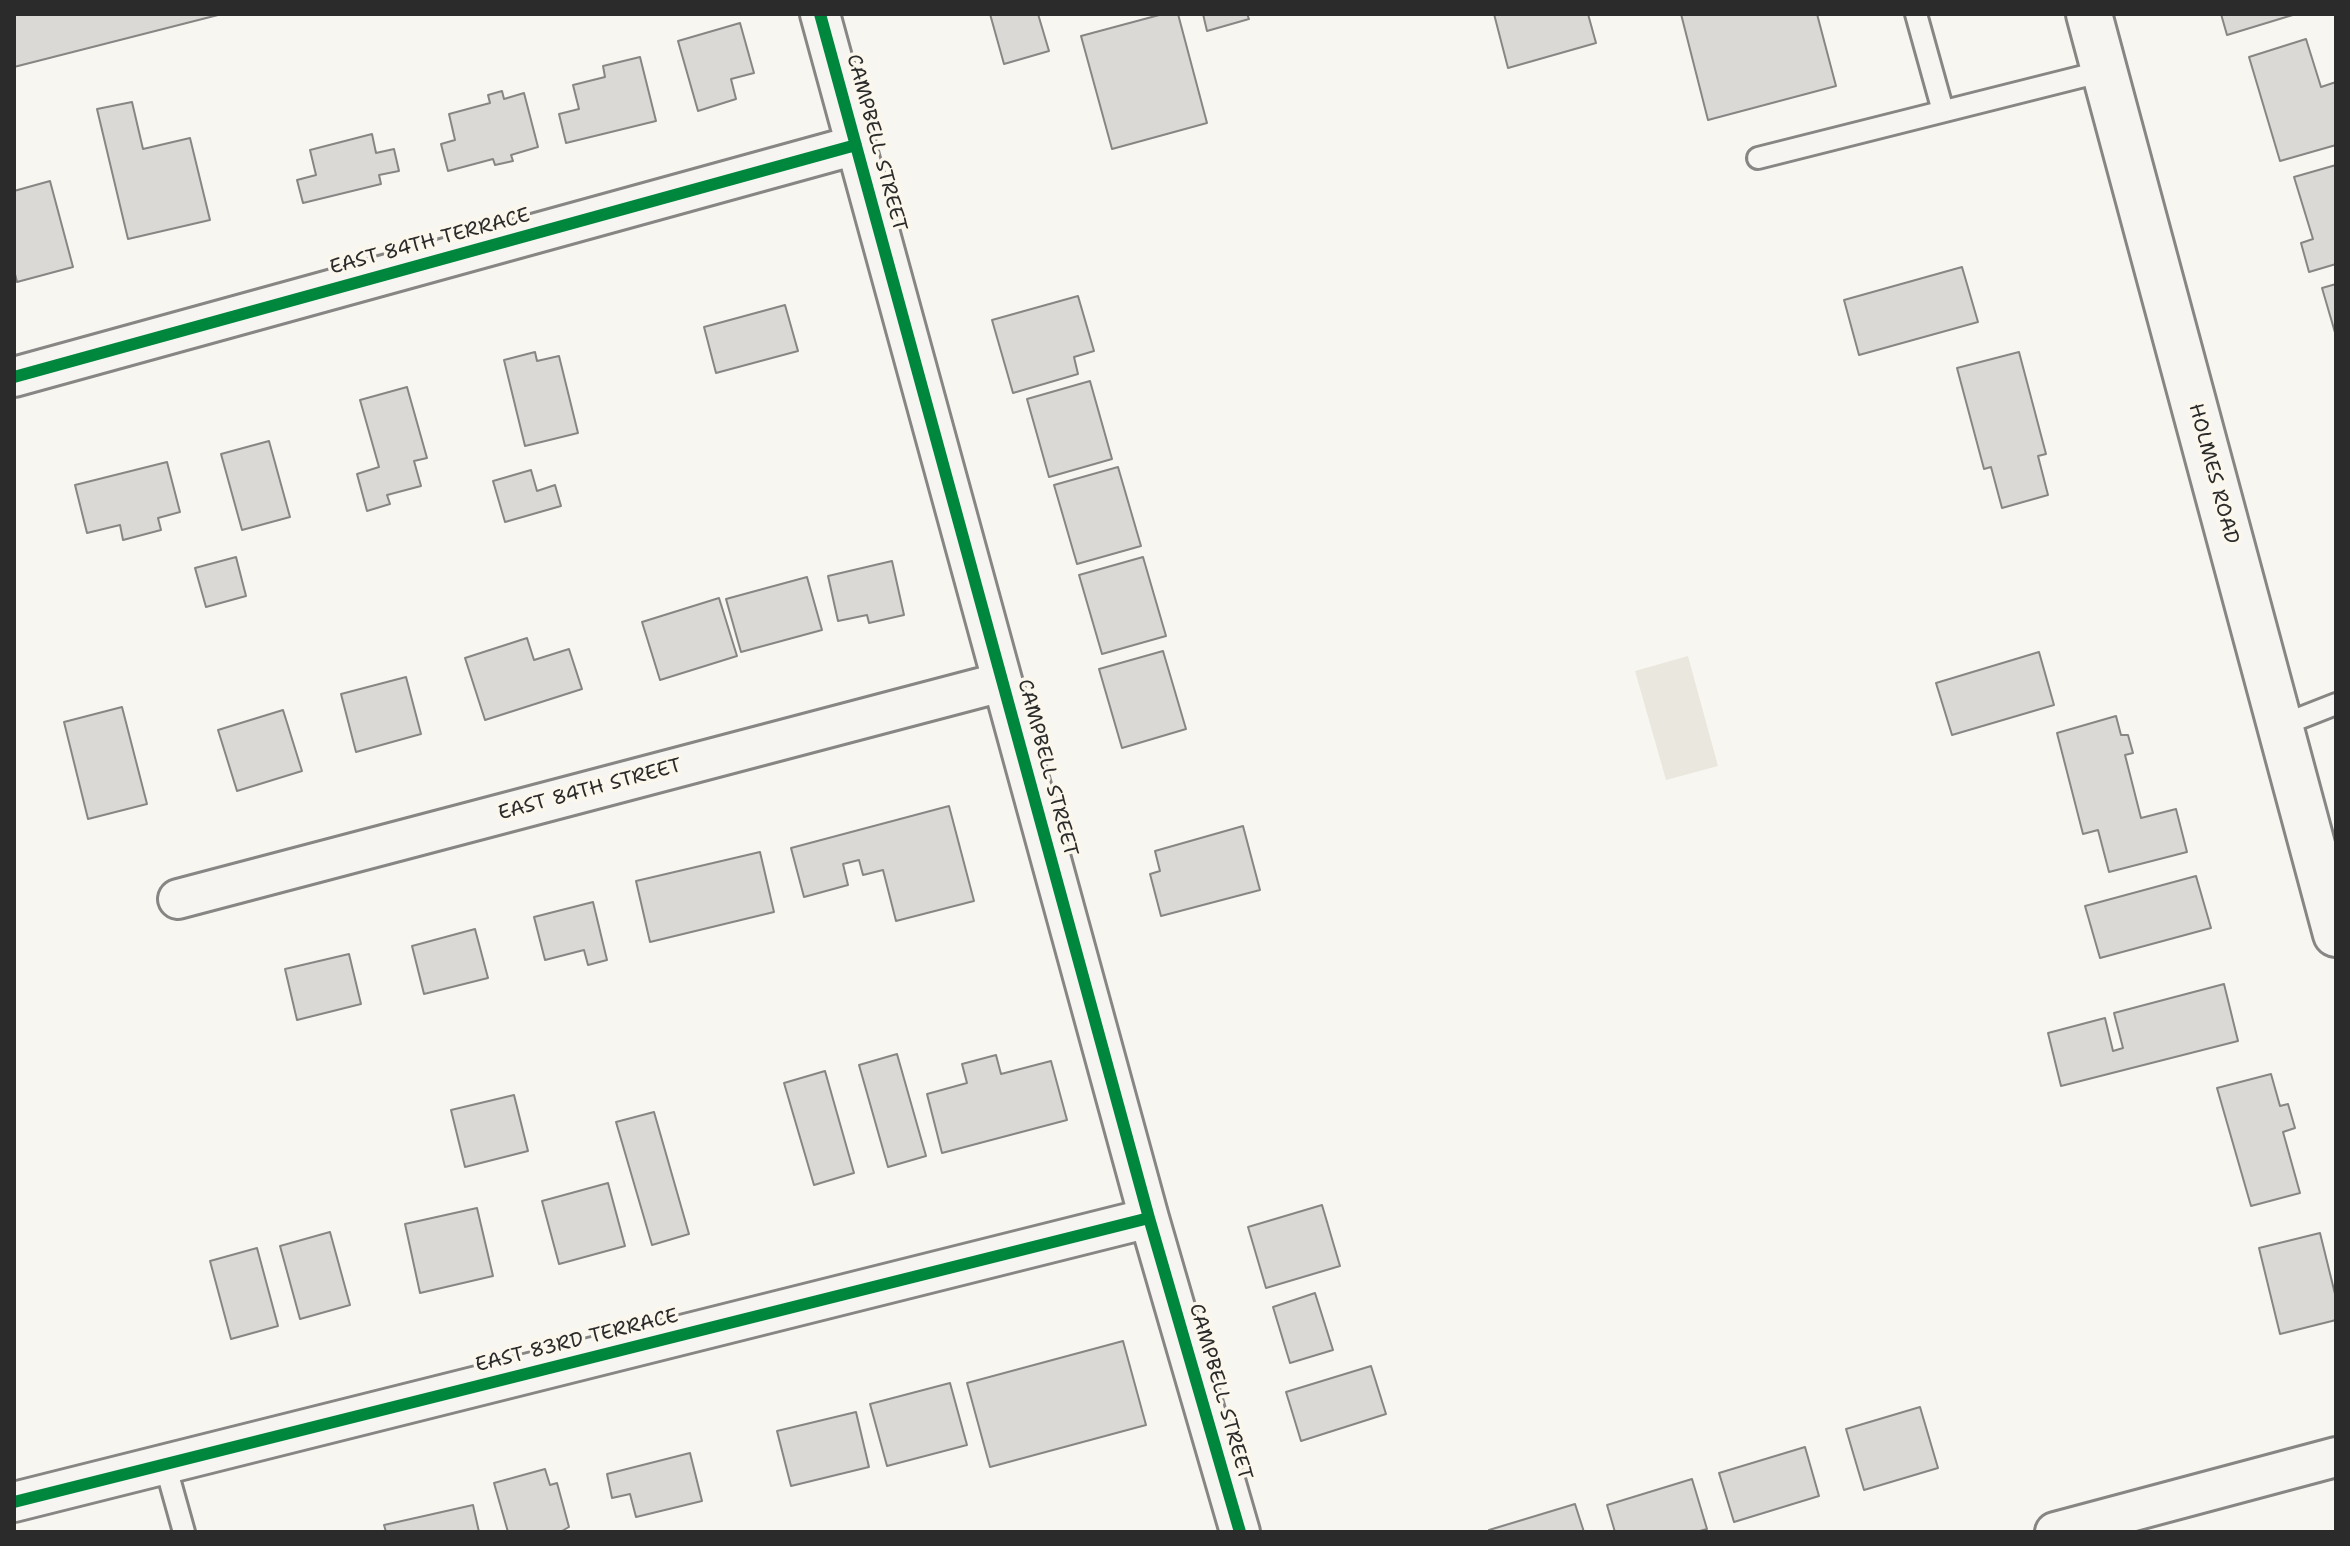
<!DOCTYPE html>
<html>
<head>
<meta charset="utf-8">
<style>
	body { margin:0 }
	#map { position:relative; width:2350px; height:1546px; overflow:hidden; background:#f8f6f0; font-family:"Shantell Sans",sans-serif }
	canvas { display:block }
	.frame { position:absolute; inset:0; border:16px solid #2b2b2b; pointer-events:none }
</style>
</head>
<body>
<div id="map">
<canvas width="2350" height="1546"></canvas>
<div class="frame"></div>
</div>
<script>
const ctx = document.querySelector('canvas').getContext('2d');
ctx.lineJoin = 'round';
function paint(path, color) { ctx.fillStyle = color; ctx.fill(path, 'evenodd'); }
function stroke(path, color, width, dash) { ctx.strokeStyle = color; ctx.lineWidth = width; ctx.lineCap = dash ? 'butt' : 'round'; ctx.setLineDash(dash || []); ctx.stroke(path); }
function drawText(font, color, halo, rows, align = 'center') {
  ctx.font = font + ' "Shantell Sans",sans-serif'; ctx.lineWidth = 7; ctx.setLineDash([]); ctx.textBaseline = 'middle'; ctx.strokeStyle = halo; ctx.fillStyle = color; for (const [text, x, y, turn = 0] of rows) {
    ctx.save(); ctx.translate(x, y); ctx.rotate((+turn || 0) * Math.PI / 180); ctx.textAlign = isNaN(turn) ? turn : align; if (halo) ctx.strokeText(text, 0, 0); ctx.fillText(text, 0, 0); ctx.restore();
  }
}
const green = new Path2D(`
	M 1688,656 L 1718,766 L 1666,780 L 1635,671 Z`);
const building = new Path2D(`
	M 14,14 L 222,14 L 14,67 Z
	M 990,14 L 1038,14 L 1049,51 L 1004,64 Z
	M 1163,14 L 1178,14 L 1207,123 L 1112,149 L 1081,36 Z
	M 1203,14 L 1247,14 L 1249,19 L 1207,31 Z
	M 1494,14 L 1588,14 L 1596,43 L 1508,68 Z
	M 1681,14 L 1817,14 L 1836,86 L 1708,120 Z
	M 2221,14 L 2296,14 L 2227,35 Z
	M 740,23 L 754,73 L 731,79 L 736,99 L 698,111 L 678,41 Z
	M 2306,39 L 2321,87 L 2336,82 L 2336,145 L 2280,161 L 2249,57 Z
	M 640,57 L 656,121 L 566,143 L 559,114 L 579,109 L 573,85 L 605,77 L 603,66 Z
	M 502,91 L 504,99 L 524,93 L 538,147 L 511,155 L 513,161 L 495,165 L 493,159 L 448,171 L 441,144 L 455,140 L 449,114 L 490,103 L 488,95 Z
	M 132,102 L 143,149 L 190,138 L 210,220 L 128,239 L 97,109 Z
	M 372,134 L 376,153 L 394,149 L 399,171 L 379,175 L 381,184 L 303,203 L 297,180 L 316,175 L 310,150 Z
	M 2336,165 L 2336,264 L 2309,272 L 2301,243 L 2313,239 L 2294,177 Z
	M 50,181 L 73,267 L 17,282 L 14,270 L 14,191 Z
	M 1962,267 L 1978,322 L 1859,355 L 1844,300 Z
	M 2336,284 L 2336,336 L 2322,288 Z
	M 1078,296 L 1094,351 L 1074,357 L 1078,374 L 1013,393 L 992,320 Z
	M 785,305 L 798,351 L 716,373 L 704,327 Z
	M 535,352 L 537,361 L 559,356 L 578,433 L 525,446 L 504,360 Z
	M 2019,352 L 2046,454 L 2038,456 L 2048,495 L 2002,508 L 1991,467 L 1984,469 L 1957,368 Z
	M 1090,381 L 1112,459 L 1049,477 L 1027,399 Z
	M 407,387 L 427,458 L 414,461 L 421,486 L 387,495 L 390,504 L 367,511 L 357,474 L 379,467 L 360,400 Z
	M 269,441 L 290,517 L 242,530 L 221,454 Z
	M 167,462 L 180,512 L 158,518 L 161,530 L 123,540 L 120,525 L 87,533 L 75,485 Z
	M 1118,467 L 1141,546 L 1077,564 L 1054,485 Z
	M 531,470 L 537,491 L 555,485 L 561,506 L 505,522 L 493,481 Z
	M 236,557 L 246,596 L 206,607 L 195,568 Z
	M 1143,557 L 1166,636 L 1102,654 L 1079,575 Z
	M 892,561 L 904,615 L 869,623 L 867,615 L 838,621 L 828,576 Z
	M 807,577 L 822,630 L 741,652 L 726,599 Z
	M 719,598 L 737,656 L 660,680 L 642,622 Z
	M 527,638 L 534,660 L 569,649 L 582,689 L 485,720 L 465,658 Z
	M 1163,651 L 1186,729 L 1122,748 L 1099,669 Z
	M 2039,652 L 2054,705 L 1952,735 L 1936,683 Z
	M 406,677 L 421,734 L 356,752 L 341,694 Z
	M 122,707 L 147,804 L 88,819 L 64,722 Z
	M 283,710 L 302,771 L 237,791 L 218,730 Z
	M 2116,716 L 2121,735 L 2128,735 L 2133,753 L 2125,755 L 2141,818 L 2176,809 L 2187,852 L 2109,872 L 2098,830 L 2083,834 L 2057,733 Z
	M 949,806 L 974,901 L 896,921 L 883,870 L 863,875 L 859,860 L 843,864 L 848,885 L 804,897 L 791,848 Z
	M 1243,826 L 1260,890 L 1161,916 L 1150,874 L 1160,871 L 1155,851 Z
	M 760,852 L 774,912 L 650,942 L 636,881 Z
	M 2196,876 L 2211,928 L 2100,958 L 2085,906 Z
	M 593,902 L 607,960 L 588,965 L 584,950 L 545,960 L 534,917 Z
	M 475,929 L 488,978 L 424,994 L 412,946 Z
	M 349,954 L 361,1004 L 297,1020 L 285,969 Z
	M 2224,984 L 2238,1041 L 2061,1086 L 2048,1033 L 2105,1018 L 2113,1051 L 2123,1048 L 2114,1013 Z
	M 897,1054 L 926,1156 L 888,1167 L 859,1065 Z
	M 996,1055 L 1001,1074 L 1051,1061 L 1067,1120 L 942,1153 L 927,1094 L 967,1083 L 962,1064 Z
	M 825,1071 L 854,1173 L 814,1185 L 784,1083 Z
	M 2271,1074 L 2280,1106 L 2288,1104 L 2295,1128 L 2283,1132 L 2300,1193 L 2251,1206 L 2217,1088 Z
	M 514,1095 L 528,1151 L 465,1167 L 451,1110 Z
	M 654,1112 L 689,1234 L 652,1245 L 616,1122 Z
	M 608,1183 L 625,1246 L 559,1264 L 542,1201 Z
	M 1322,1205 L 1340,1266 L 1266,1288 L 1248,1227 Z
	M 477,1208 L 493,1276 L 420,1293 L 405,1224 Z
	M 330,1232 L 350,1305 L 300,1319 L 280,1246 Z
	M 2320,1233 L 2336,1298 L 2336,1320 L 2280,1334 L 2259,1248 Z
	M 257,1248 L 278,1326 L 231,1339 L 210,1261 Z
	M 1315,1293 L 1333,1350 L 1290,1363 L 1273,1307 Z
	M 1123,1341 L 1146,1425 L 990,1467 L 967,1383 Z
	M 1371,1366 L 1386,1414 L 1301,1441 L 1286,1392 Z
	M 950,1383 L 967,1445 L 887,1466 L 870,1404 Z
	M 1920,1407 L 1938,1468 L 1864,1490 L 1846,1429 Z
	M 856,1412 L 869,1467 L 791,1486 L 777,1431 Z
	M 1805,1447 L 1819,1496 L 1734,1522 L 1719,1473 Z
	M 690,1453 L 702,1501 L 636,1517 L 630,1494 L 612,1498 L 607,1474 Z
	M 545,1469 L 550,1485 L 557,1483 L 569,1527 L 560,1532 L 508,1532 L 494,1483 Z
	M 1692,1479 L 1707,1529 L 1696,1532 L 1615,1532 L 1607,1505 Z
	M 1575,1504 L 1584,1532 L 1490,1532 L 1489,1530 Z
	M 473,1505 L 479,1532 L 386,1532 L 384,1525 Z`);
const lane = new Path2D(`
	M 1916,14 L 1943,111
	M 1758,158 L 2104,71
	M 2280,726 L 2336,704
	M 165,1464 L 184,1532`);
const street = new Path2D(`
	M 820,14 L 1149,1218 L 1240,1532
	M 14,377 L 856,145
	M 178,899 L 1002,682
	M 14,1502 L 1149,1218
	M 2055,1532 L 2336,1457`);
const secondary = new Path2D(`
	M 2089,14 L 2336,934`);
const cycleway = new Path2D(`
	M 820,14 L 1149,1218 L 1240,1532
	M 14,377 L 856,145
	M 14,1502 L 1149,1218`);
const streetNames = [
	["CAMPBELL STREET",876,143,75],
	["EAST 84TH TERRACE",430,242,-15],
	["HOLMES ROAD",2213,474,75],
	["CAMPBELL STREET",1047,768,75],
	["EAST 84TH STREET",590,790,-15],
	["EAST 83RD TERRACE",577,1341,-14],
	["CAMPBELL STREET",1220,1392,74]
];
paint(green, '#e9e7de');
paint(building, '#dbd9d6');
stroke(building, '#878684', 2);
stroke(lane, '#878684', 26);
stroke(street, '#878684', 44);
stroke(secondary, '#878684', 50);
stroke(lane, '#f6f5f1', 20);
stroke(street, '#f6f5f1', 38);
stroke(secondary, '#f6f5f1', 44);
stroke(cycleway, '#00873e', 12);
drawText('20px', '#2b2b2b', '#fbf7ec', streetNames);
</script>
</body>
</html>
